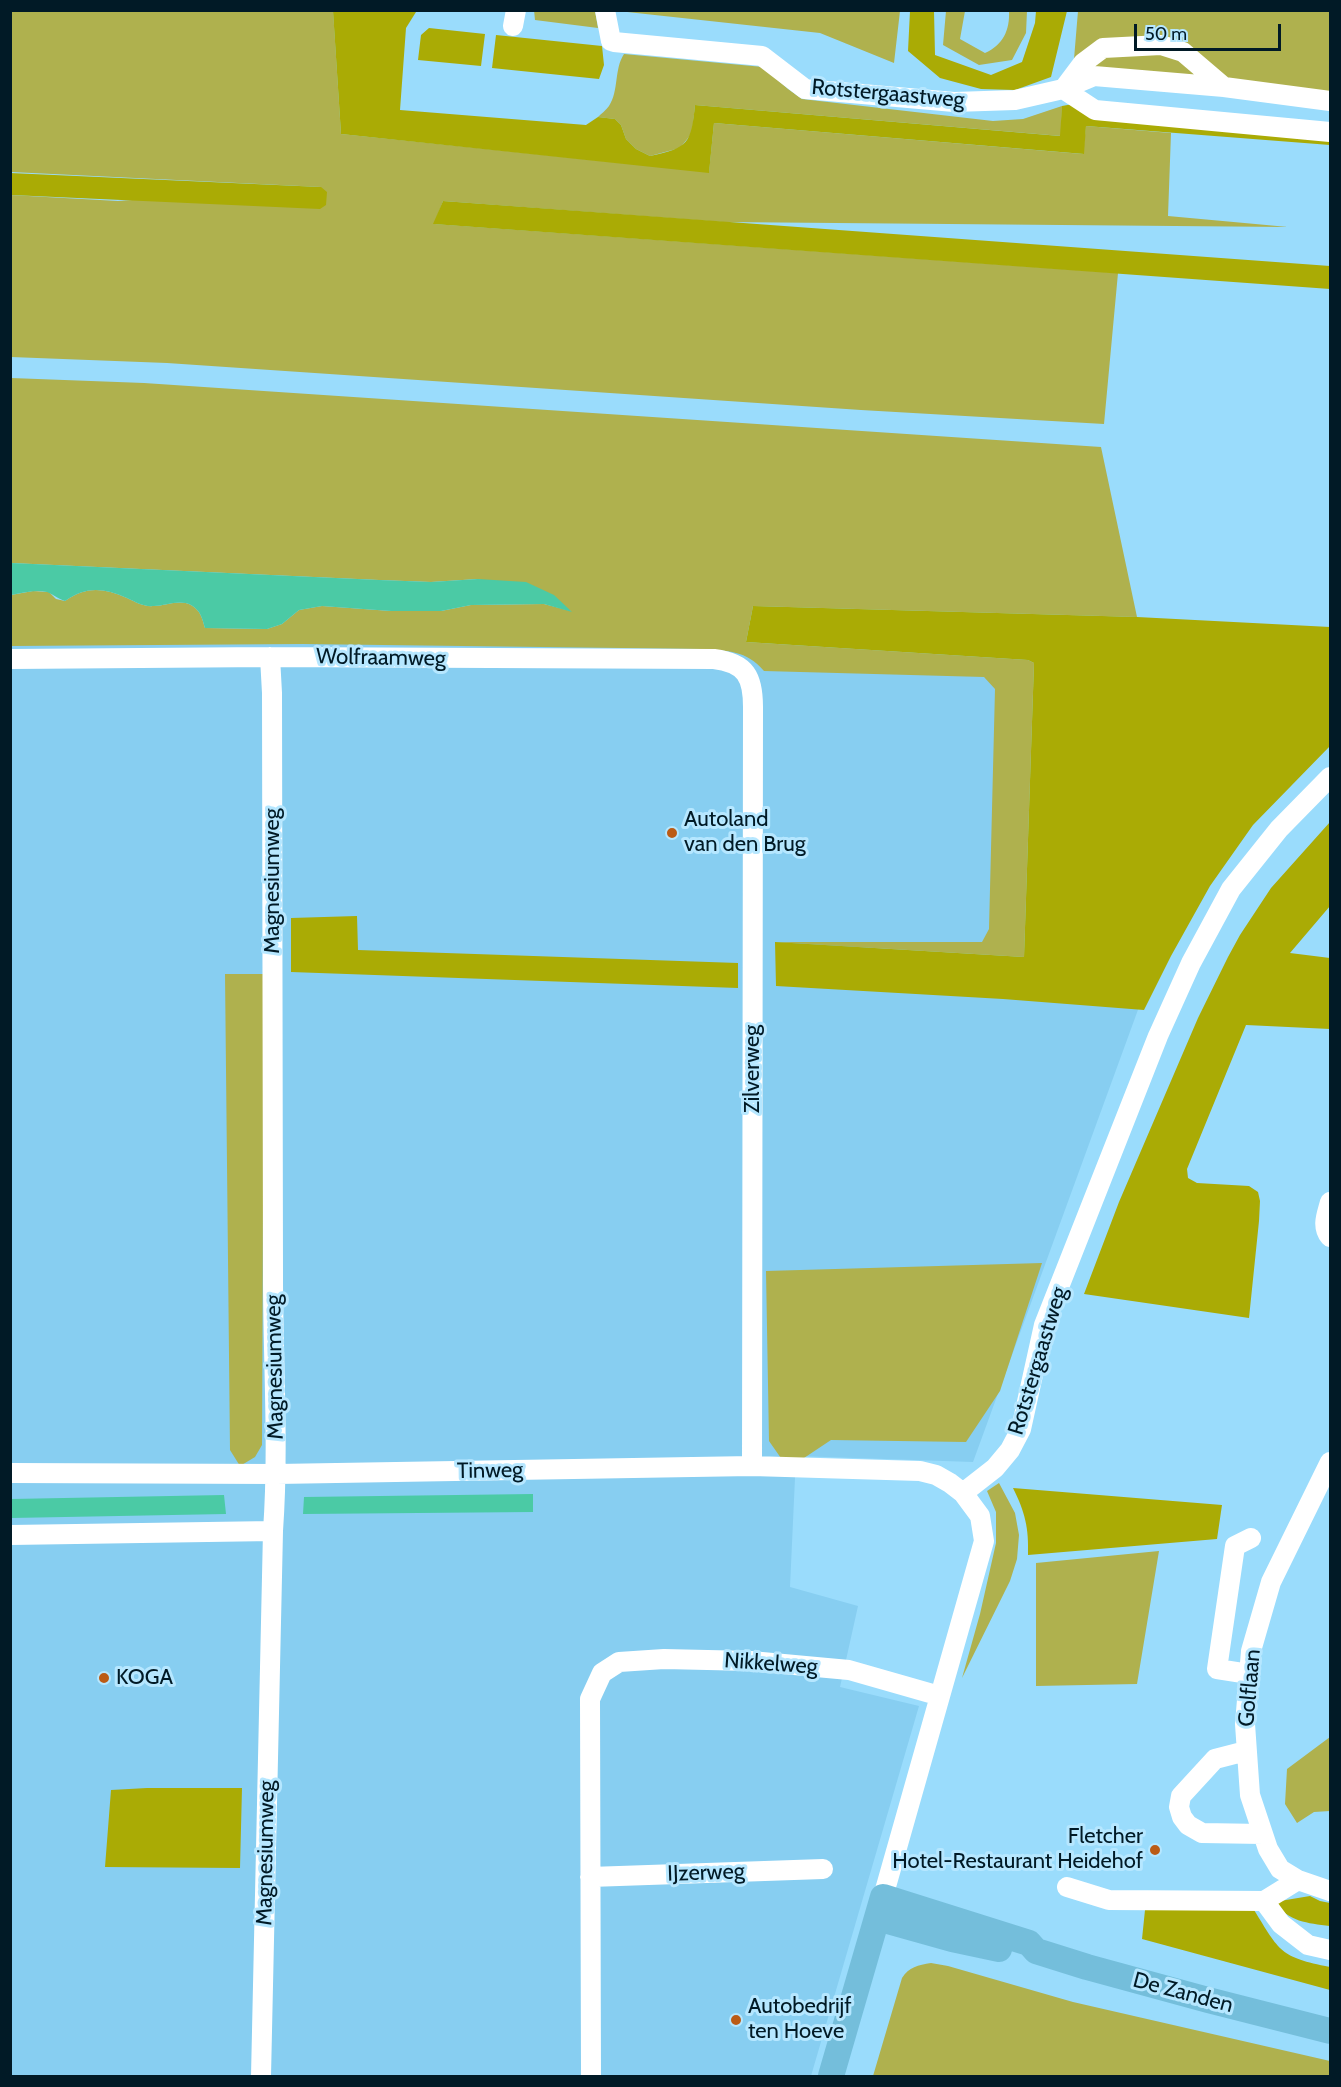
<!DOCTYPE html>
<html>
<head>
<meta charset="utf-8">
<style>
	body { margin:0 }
	#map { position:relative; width:1341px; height:2087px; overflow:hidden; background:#9adcfc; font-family:Cabin,sans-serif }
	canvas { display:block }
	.frame { position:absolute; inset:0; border:12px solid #011a26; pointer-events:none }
	.scale { position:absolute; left:1134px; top:24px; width:147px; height:27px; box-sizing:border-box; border:3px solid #011a26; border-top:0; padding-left:8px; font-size:18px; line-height:21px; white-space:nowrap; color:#011a26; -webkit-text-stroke:4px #b6e7ff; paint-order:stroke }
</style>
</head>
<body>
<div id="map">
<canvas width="1341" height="2087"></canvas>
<div class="frame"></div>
<div class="scale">50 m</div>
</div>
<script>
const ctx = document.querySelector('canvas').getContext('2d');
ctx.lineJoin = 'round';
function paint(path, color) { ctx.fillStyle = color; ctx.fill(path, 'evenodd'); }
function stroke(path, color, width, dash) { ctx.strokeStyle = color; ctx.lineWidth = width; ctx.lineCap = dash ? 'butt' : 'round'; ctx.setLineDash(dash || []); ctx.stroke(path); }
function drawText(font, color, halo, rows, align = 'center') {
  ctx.font = font + ' Cabin,sans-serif'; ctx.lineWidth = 6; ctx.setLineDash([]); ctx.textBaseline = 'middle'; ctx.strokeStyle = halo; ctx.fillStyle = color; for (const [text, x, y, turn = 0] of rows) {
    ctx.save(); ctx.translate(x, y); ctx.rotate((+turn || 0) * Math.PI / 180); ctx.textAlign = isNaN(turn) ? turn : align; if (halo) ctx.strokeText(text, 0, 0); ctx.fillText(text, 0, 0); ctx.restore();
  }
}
const built = new Path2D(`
	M 11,637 L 717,644 L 776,667 L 988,674 L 999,688 L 996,948 L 780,947 L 1139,1007 L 973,1462 L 796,1456 L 790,1587 L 858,1606 L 840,1687 L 919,1706 L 811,2076 L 11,2076 Z`);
const green = new Path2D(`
	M 333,10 L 341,134 L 709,172 L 714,123 L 1083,154 L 1086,126 L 1171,133 L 1168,216 L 1288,227 L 723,222 L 443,201 L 434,224 L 1118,273 L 1104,424 L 861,410 L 167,363 L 11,357 L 10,195 L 118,201 L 321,187 L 11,172 L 11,11 Z
	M 534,10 L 595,11 L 598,28 L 535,20 Z
	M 618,11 L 900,11 L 894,63 L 820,33 Z
	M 946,11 L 965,11 L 960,39 L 985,53 C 1003,45 1010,30 1009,11 L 1027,11 L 1026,33 L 1012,60 L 979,65 L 943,45 Z
	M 1078,11 L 1330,11 L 1330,93 L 1073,71 Z
	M 624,54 L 763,67 L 788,89 L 802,99 L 993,121 L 1023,119 L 1062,106 L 1061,136 L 695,105 L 692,133 L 680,148 L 650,156 L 636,149 L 626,139 L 621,125 L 615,119 L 598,117 C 601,114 606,110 609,106 C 619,91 614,69 624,54 Z
	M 11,378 L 144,383 L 1101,447 L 1137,617 L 753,606 L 746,642 L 1028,660 L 1034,663 L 1024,957 L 775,942 L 982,942 L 989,929 L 995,689 L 984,677 L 764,671 C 746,650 728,651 702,649 L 303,644 L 11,646 L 11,595 L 33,591 L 49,592 L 56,599 L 65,601 C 87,586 103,588 127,598 C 136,602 143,607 154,606 C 166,606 179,599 191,605 C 201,611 202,618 205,628 L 267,629 L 282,624 L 299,610 L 322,606 L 391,611 L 441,611 L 471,605 L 544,604 L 571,611 L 478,579 L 431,582 L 379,580 L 11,563 Z
	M 225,974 L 264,974 L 262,1445 L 255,1457 L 240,1466 L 230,1450 Z
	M 1042,1263 L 1000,1391 L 966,1442 L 831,1440 L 801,1460 L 783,1461 L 769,1441 L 766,1271 Z
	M 999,1483 L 1015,1513 L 1019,1535 L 1017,1559 L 1010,1581 L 962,1678 L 980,1614 L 996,1543 L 996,1512 L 987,1491 Z
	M 1159,1551 L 1137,1684 L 1036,1686 L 1036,1563 Z
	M 1330,1737 L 1330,1811 L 1314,1812 L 1297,1823 L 1285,1804 L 1287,1769 Z
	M 931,1963 L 948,1966 L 1073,2002 L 1330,2061 L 1330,2076 L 873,2076 L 902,1978 C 909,1967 918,1965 931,1963 Z`);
const forest = new Path2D(`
	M 333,11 L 421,11 L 416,12 L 406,28 L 400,110 L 586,125 L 598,117 L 615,119 L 621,125 L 626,139 L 636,149 L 650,156 C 689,148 691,143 695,105 L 1060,136 L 1062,106 L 1073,104 L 1330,123 L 1330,145 L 1086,126 L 1084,154 L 714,123 L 709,173 L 341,134 Z
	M 910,11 L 934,11 L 935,55 L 991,75 L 1022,62 L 1035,23 L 1036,11 L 1067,11 L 1051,77 L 1015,90 L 981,89 L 940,78 L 908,51 Z
	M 429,28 L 485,34 L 481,66 L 418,60 L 421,35 Z
	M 496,35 L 602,46 L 604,65 L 599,79 L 492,68 Z
	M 10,173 L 321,187 L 327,192 L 326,205 L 320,209 L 11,195 Z
	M 443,201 L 1330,266 L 1330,289 L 433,224 Z
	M 753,606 L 1137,617 L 1330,627 L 1330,746 L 1253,825 L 1210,886 L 1171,956 L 1144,1010 L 1003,999 L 776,986 L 775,942 L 1024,957 L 1034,663 L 1028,660 L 746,642 Z
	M 1330,822 L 1330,906 L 1290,953 L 1330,958 L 1330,1029 L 1246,1025 L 1187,1169 L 1188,1178 L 1197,1183 L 1249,1186 L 1258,1192 L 1260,1201 L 1259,1221 L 1249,1318 L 1084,1294 L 1119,1202 L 1198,1018 L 1228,957 L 1240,935 L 1271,888 Z
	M 357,916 L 358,950 L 738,963 L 738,988 L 291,972 L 291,918 Z
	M 1013,1488 L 1222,1505 L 1217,1539 L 1028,1555 C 1029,1528 1025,1512 1013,1488 Z
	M 147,1788 L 242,1788 L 240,1868 L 105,1867 L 111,1790 Z
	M 1310,1896 L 1320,1901 L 1330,1903 L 1330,1926 C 1307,1923 1289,1922 1274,1902 Z
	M 1145,1910 L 1254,1910 C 1280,1952 1280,1957 1330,1967 L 1330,1990 L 1142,1939 Z`);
const water = new Path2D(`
	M 11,563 L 379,580 L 431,582 L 478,579 L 526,582 L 554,595 L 572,612 L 544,604 L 471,605 L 441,611 L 391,611 L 322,606 L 299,610 L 282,624 L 267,629 L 205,628 C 202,618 201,611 191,605 C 179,599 166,606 154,606 C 143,607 136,602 127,598 C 103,588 87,586 65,601 C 58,599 53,594 47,592 C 35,589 22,593 11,595 Z
	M 533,1494 L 533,1512 L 303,1514 L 304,1497 Z
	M 224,1495 L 226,1514 L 11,1518 L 11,1499 Z`);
const minor = new Path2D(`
	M 605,10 L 611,41
	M 513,26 L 516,10
	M 614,42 L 762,56 L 805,89 L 954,102 L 1015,100 L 1063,89 L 1094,76 L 1224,87 L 1330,101
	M 1065,87 L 1083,63 L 1103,48 L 1161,45 L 1183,52 L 1224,87
	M 1063,89 L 1095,110 L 1330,132
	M 10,659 L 270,657 L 714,659 C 746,663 753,677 753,707 L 752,1466
	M 1330,1202 C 1327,1214 1321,1226 1330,1237
	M 1330,1462 L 1271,1582 L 1251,1651 L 1245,1724 L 1250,1795 L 1268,1849 L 1280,1869 L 1298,1880 L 1330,1891
	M 10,1473 L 277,1474 L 752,1466 L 920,1471 L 936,1475 L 950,1483 L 963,1493 L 980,1516 L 984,1541 L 883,1897
	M 963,1493 L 995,1468 L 1010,1450 L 1021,1429 L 1044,1325 L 1158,1036 L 1191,963 L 1231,889 L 1279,829 L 1330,777
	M 10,1535 L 273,1531
	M 1249,1674 L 1217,1669 L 1235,1546 L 1251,1538
	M 1246,1751 L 1215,1759 L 1181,1796 L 1179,1807 L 1182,1817 L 1188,1825 L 1202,1833 L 1263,1834
	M 590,1877 L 823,1869
	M 1067,1887 L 1109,1900 L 1264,1901 L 1298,1880
	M 1264,1901 L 1281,1924 L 1308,1945 L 1330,1950
	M 261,2076 L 273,1531 C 279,1447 273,1362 273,1278 C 273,1083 273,888 272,693 L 270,657
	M 591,2076 L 590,1699 L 602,1673 L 619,1662 L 664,1659 L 751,1661 L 849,1670 L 940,1696`);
const major = new Path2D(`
	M 877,1918 L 952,1939 L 999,1949
	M 831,2076 L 883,1897 L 1029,1943 L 1036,1951 L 1087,1967 L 1208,2000 L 1330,2031`);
const markers = [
	[672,833,6,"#bb5b15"],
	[104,1678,6,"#bb5b15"],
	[1155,1850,6,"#bb5b15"],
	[736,2020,6,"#bb5b15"]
];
const streetNames = [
	["Rotstergaastweg",888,94,5],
	["Wolfraamweg",381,658,1],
	["Magnesiumweg",273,881,-90],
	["Zilverweg",753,1069,-90],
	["Rotstergaastweg",1038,1361,-73],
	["Magnesiumweg",275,1367,-91],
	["Tinweg",490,1471,-1],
	["Nikkelweg",771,1664,4],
	["Golflaan",1250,1688,-85],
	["Magnesiumweg",266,1853,-89],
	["IJzerweg",706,1873,-2],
	["De Zanden",1183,1993,15]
];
const poiNames = [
	["Autoland",684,820],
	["van den Brug",684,845],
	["KOGA",116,1678],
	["Fletcher",1143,1837,"right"],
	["Hotel-Restaurant Heidehof",1143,1862,"right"],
	["Autobedrijf",748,2007],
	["ten Hoeve",748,2032]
];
paint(built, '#87cef1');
paint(green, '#afb14e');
paint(forest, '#aaab05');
paint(water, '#4bcaa5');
stroke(minor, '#fff', 20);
stroke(major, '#74bedb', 26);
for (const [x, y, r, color] of markers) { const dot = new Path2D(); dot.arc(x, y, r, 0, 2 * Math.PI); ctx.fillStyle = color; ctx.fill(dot); stroke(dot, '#b6e7ff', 2); }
drawText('22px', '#011a26', '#b6e7ff', streetNames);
drawText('22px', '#011a26', '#b6e7ff', poiNames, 'left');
</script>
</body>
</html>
